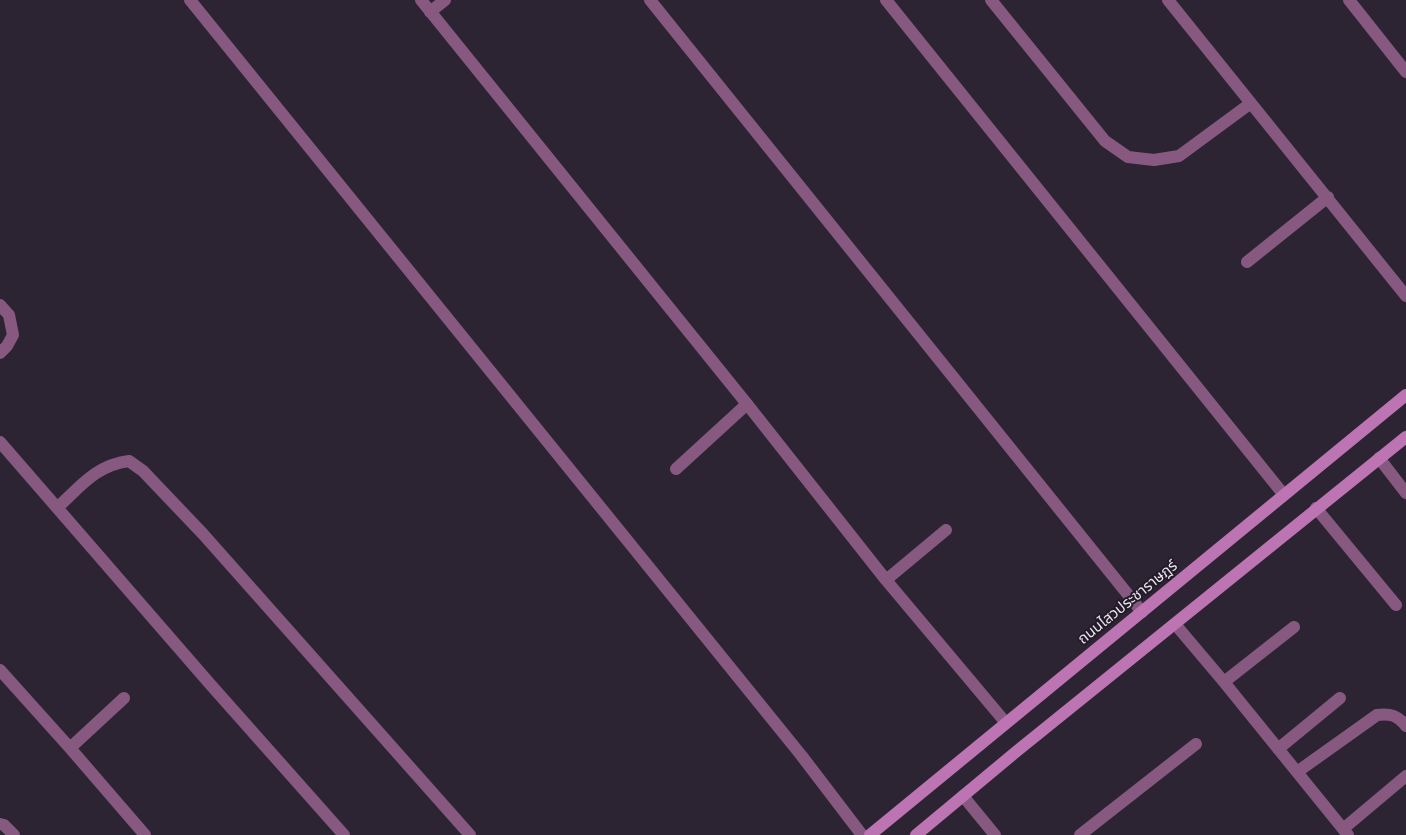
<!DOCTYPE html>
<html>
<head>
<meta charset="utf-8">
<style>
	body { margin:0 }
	canvas { display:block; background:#2d2433 }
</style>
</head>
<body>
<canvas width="1406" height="835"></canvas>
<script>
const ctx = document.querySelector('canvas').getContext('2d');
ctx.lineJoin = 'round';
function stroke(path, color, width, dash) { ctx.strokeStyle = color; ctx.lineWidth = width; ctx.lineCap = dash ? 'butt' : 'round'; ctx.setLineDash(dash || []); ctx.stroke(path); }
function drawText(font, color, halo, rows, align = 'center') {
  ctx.font = font + ' "Times New Roman","Noto Sans Thai",serif'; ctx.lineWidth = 4; ctx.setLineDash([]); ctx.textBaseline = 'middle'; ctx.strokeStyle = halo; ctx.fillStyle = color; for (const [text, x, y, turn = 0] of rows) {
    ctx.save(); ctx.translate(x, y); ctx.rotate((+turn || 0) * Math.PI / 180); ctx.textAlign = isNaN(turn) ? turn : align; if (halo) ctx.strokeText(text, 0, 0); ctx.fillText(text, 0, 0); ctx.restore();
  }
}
const lane = new Path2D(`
	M 676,469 L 747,404
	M 963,796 L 995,835
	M 1080,835 L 1196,744`);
const street = new Path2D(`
	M 190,0 L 801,755 L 862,835
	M 421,0 L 747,404 L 886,580 L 1006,723
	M 650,0 L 1142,612
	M 886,0 L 1284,495
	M 991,0 L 1105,141 L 1128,157 L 1154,160 L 1179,156 L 1251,103
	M 1168,0 L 1406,296
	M 1349,0 L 1406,72
	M 430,12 L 445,0
	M 1247,262 L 1328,197
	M 0,305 L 9,315 L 13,335 L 7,346 L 0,353
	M 0,442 L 210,684 L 344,835
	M 1379,458 L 1406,493
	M 57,508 C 80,487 96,465 129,461 L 143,471 L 203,534 L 470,835
	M 1316,508 L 1396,605
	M 886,580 L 946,530
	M 1175,624 L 1224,682 L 1348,835
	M 0,670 L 70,748 L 145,835
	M 1224,682 L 1294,627
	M 70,748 L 124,698
	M 1278,749 L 1340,698
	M 1297,772 L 1377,715 C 1391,713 1398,716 1406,726
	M 0,824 L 4,825 L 14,835
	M 1343,829 L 1406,776`);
const secondary = new Path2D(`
	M 870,835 L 1406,395
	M 916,835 L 1017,751 L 1406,437`);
const streetNames = [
	["ถนนไสวประชาราษฎร์",1128,603,-39]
];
stroke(lane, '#885980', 12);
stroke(street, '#885980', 12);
stroke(secondary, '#bd74b2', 12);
drawText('15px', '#ebe5ef', '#231b29', streetNames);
</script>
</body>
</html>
